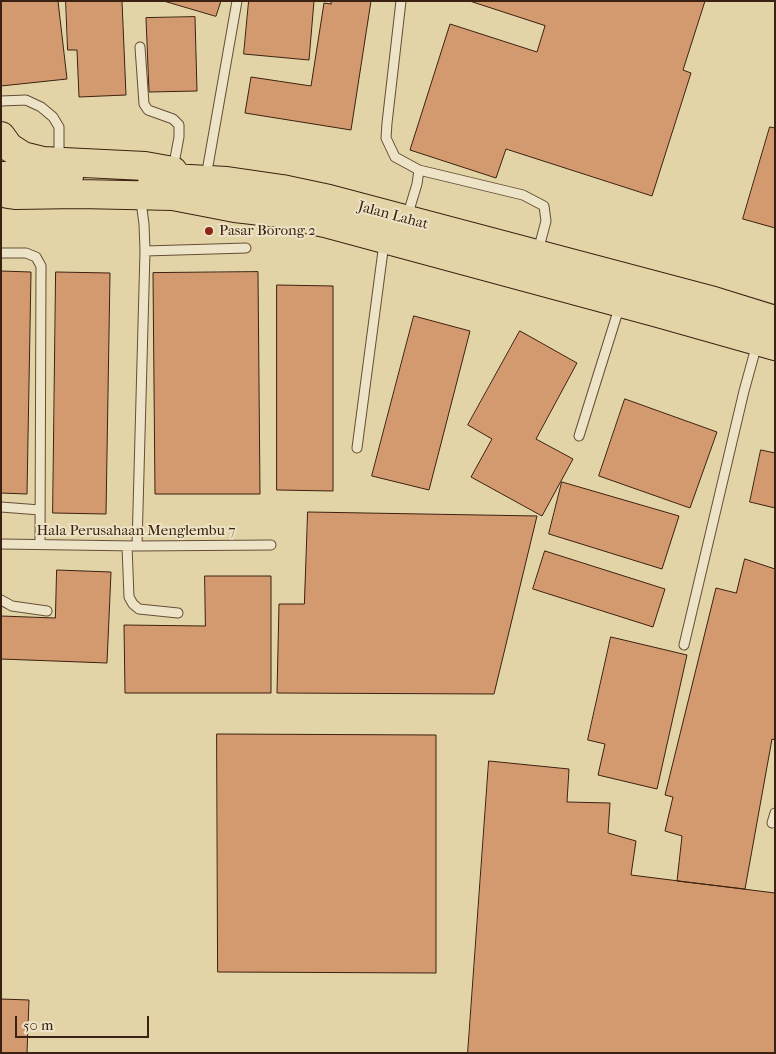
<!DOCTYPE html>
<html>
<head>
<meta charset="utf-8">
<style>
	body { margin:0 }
	#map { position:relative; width:776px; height:1054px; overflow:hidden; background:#e3d4a7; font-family:"IM FELL French Canon",serif }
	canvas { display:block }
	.frame { position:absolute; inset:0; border:2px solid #3b2111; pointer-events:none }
	.scale { position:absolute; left:15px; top:1016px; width:134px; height:22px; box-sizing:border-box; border:2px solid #3b2111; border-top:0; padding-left:6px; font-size:15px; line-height:18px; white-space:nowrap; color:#3b2111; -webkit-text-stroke:4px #ede3c6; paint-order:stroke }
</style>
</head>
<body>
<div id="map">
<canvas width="776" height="1054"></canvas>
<div class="frame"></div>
<div class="scale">50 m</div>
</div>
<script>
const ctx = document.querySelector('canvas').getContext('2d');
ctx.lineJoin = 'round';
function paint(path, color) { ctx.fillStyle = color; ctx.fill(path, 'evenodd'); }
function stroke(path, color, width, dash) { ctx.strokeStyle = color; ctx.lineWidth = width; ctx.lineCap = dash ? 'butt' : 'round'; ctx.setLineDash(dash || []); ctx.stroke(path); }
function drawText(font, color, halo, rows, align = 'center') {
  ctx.font = font + ' "IM FELL French Canon",serif'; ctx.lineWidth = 4; ctx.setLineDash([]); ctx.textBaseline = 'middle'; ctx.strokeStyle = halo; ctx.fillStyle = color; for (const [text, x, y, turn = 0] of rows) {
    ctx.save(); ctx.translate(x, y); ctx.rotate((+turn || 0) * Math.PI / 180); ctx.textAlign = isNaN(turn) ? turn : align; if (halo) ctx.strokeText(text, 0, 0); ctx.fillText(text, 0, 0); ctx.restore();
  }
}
const building = new Path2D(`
	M 1,1 L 58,1 L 67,79 L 1,86 Z
	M 66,1 L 122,1 L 126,95 L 79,97 L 77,50 L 68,50 Z
	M 164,1 L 221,1 L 216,16 Z
	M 249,1 L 314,1 L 309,60 L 244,54 Z
	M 331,1 L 371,1 L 351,130 L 245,113 L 251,77 L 311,86 L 324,3 L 331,4 Z
	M 470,1 L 705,1 L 683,70 L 691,73 L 652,196 L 506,149 L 496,178 L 410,150 L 450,24 L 537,52 L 545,26 Z
	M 195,17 L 197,91 L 149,92 L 146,18 Z
	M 770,127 L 775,128 L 775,228 L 743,219 Z
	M 1,271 L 31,272 L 27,494 L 1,493 Z
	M 56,272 L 110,273 L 106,514 L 53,513 Z
	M 258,272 L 260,494 L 155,494 L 153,273 Z
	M 277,285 L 333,286 L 333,491 L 277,490 Z
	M 414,316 L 470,331 L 429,490 L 372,476 Z
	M 520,331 L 577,363 L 536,439 L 573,459 L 542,516 L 471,477 L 492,439 L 468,425 Z
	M 625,399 L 717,432 L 690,508 L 599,476 Z
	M 761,450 L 775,453 L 775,508 L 750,502 Z
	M 562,482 L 679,516 L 662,569 L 549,534 Z
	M 308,512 L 537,516 L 494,694 L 277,693 L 279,604 L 304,604 Z
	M 545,551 L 665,589 L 653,627 L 533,589 Z
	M 745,559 L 775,569 L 775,740 L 772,739 L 745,889 L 677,881 L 682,836 L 665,831 L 673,797 L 665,795 L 716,588 L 736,593 Z
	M 57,570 L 111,572 L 107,663 L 1,659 L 1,616 L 55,618 Z
	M 205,576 L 271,576 L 271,693 L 125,693 L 124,625 L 205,626 Z
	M 611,637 L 687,655 L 657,789 L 598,775 L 605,744 L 588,740 Z
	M 217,734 L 436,735 L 436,973 L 218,972 Z
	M 489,761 L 569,769 L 567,802 L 610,803 L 608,833 L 636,841 L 631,875 L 775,893 L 775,1053 L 468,1053 Z
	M 1,999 L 29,1000 L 27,1053 L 1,1053 Z`);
const lane = new Path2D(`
	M 401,1 L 387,123 L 386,138 L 395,157 L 419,170 L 417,184 L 407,217
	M 140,47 L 144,104 L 148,110 L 173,119 L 179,125 L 179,137 L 173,169
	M 1,101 L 26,100 L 41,107 L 53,117 L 59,127 L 59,159
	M 419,170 L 523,195 L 544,206 L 546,221 L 538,251
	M 206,177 L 237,1
	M 145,251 L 246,248
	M 1,253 L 26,253 L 36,257 L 41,266 L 40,544
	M 579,436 L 620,305
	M 357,448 L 384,243
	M 1,507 L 40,510
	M 1,544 L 137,546 L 271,545
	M 127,546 L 129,597 L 133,604 L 139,609 L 178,613
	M 137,546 L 145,251 L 144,224 L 142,209
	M 1,600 L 12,606 L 47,611
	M 684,645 L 744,391 L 757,344
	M 772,823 L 775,813`);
const primary = new Path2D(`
	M 1,136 L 9,147 L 23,156 L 43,161 L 145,166 L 173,171
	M 1,176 L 69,176
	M 152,177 L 227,181 L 282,189 L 329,199 L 714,301 L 775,320
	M 1,190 L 8,194 L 15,195 L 79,194 L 173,196 L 235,208 L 279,213 L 325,223 L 658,313 L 775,346`);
const markers = [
	[209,231,5,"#8f2418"]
];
const streetNames = [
	["Jalan Lahat",393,216,15],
	["Hala Perusahaan Menglembu 7",136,531]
];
const poiNames = [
	["Pasar Borong 2",219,231]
];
paint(building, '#d49a6f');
stroke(building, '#3b2111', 1);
stroke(lane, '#654e36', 11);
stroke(primary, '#3b2111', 30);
stroke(lane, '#ede3c6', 9);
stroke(primary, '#e3d4a7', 28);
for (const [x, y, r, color] of markers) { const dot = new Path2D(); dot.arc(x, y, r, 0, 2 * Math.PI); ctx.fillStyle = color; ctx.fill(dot); stroke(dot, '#ede3c6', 2); }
drawText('15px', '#3b2111', '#ede3c6', streetNames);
drawText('15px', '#3b2111', '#ede3c6', poiNames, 'left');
</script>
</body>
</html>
